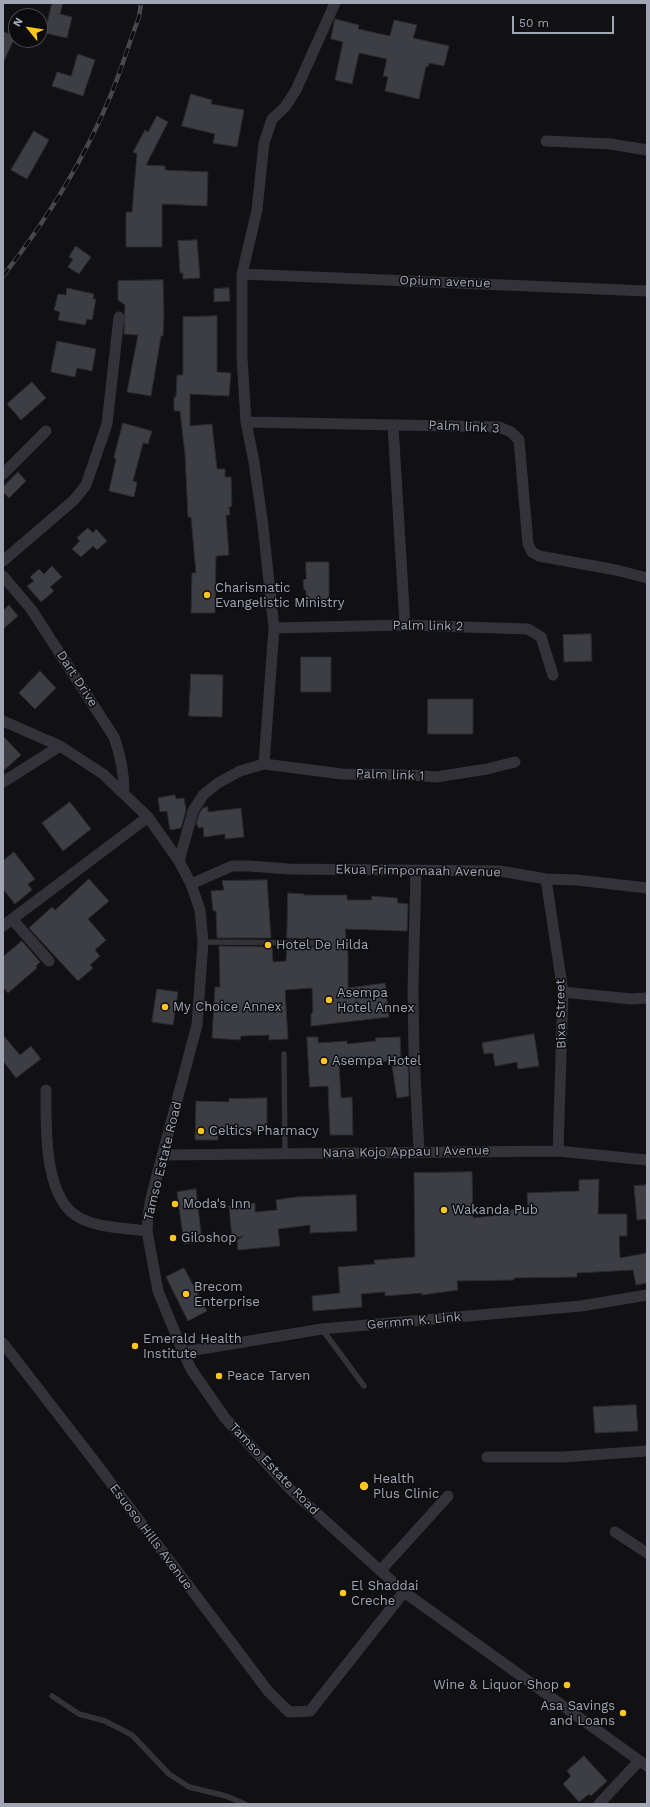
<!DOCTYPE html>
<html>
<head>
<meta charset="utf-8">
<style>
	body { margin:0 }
	#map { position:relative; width:650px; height:1807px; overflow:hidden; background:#111113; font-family:"Work Sans",sans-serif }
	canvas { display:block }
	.frame { position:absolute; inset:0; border:4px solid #a1a6b5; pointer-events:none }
	.north { position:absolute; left:8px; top:8px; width:40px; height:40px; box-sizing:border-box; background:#0c0c0e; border:1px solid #484a51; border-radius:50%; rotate:300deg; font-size:11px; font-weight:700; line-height:16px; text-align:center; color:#a1a6b5 }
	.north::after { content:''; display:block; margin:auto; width:14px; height:18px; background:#ffc61d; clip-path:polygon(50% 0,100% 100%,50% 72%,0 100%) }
	.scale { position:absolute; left:512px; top:16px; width:102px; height:18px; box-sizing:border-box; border:2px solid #a1a6b5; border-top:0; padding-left:5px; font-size:12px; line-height:14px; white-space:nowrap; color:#a1a6b5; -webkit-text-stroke:3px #0c0c0e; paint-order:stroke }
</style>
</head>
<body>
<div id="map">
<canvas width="650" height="1807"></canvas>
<div class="frame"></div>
<div class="north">N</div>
<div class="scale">50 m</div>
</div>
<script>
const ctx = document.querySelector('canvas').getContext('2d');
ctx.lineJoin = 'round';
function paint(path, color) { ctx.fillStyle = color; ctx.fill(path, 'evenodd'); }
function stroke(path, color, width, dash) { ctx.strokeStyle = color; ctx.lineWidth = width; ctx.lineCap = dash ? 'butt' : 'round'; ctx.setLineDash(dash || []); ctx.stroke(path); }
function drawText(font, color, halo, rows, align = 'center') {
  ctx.font = font + ' "Work Sans",sans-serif'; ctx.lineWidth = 3; ctx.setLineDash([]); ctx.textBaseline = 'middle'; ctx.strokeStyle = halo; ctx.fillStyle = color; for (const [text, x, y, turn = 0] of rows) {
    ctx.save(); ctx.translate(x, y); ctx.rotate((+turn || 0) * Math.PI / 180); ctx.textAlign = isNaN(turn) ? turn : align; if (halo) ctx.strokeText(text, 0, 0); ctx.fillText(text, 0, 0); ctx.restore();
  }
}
const building = new Path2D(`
	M 52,3 L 63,3 L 60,14 L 72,17 L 67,38 L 45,33 Z
	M 335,19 L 359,25 L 358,29 L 390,36 L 394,20 L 417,25 L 413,38 L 449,46 L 444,66 L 429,63 L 428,67 L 426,66 L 419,99 L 385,91 L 388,77 L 383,76 L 387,59 L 359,53 L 352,84 L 335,80 L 343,42 L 331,39 Z
	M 3,31 L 15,37 L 3,63 Z
	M 78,54 L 95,60 L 83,96 L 52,86 L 57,72 L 71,76 Z
	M 191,94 L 212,100 L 211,104 L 244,110 L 237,147 L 213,143 L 215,134 L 182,126 Z
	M 157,116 L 168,122 L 146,165 L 165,166 L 165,170 L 208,172 L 207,206 L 162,204 L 162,247 L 126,247 L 126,212 L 132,212 L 137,154 L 133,152 L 145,130 L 148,132 Z
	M 34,131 L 49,140 L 27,179 L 11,170 Z
	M 197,240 L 200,278 L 183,279 L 183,273 L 180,273 L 178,241 Z
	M 76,246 L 91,257 L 79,274 L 68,267 L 73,259 L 69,257 Z
	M 163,280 L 164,315 L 163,336 L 161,336 L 151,396 L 127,392 L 138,335 L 124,334 L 125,305 L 118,300 L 118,281 Z
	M 67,288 L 94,294 L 93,299 L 96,299 L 92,320 L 87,319 L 85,325 L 58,320 L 60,312 L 54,310 L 58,294 L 66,295 Z
	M 229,288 L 230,301 L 214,302 L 214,289 Z
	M 217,316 L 217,372 L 231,373 L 229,396 L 190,394 L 190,426 L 212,424 L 217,469 L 225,469 L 225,477 L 231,477 L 232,506 L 229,507 L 230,515 L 226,515 L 229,555 L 216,556 L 215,613 L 191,613 L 192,573 L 196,573 L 191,517 L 188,517 L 185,454 L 180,411 L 174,411 L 174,397 L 176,397 L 177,375 L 183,375 L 183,317 Z
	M 57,341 L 96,349 L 92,371 L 77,368 L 75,377 L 51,372 Z
	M 32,382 L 46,398 L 21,420 L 7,404 Z
	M 123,423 L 152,431 L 148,444 L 143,443 L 133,481 L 137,482 L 134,497 L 109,491 L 116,459 L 114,458 Z
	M 18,472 L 26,481 L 9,498 L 3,492 L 3,487 Z
	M 88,528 L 93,533 L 96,529 L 107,541 L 97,550 L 93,546 L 81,557 L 72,549 L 80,541 L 77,538 Z
	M 306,562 L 329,562 L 329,601 L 306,601 L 306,590 L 304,590 L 303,580 L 306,579 Z
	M 52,566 L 62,577 L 50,587 L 54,591 L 41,602 L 27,586 L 34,581 L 30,577 L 39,569 L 44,574 Z
	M 9,605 L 18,616 L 3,629 L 3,611 Z
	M 591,634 L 592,661 L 564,662 L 563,635 Z
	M 301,657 L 331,657 L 331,692 L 301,692 Z
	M 40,671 L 56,688 L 35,709 L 19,693 Z
	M 191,674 L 223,675 L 222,717 L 189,716 Z
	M 428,699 L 473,699 L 473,734 L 428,734 Z
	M 3,736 L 21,755 L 3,771 Z
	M 175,795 L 176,799 L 184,798 L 186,810 L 181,828 L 170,830 L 167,811 L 160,812 L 158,798 Z
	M 70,802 L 91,829 L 63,851 L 42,823 Z
	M 208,807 L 208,812 L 241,808 L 244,837 L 225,839 L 225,834 L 204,837 L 203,827 L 198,828 L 198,825 L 196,825 L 199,814 L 203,808 Z
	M 14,852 L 35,879 L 28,884 L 32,890 L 15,904 L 3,889 L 3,861 Z
	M 89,879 L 109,901 L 88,919 L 106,940 L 95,950 L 100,956 L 90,965 L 93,968 L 78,981 L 29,928 L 52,907 L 55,910 Z
	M 267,880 L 271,938 L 217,938 L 216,911 L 213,911 L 211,891 L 224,890 L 222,881 Z
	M 288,893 L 304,894 L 304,895 L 347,895 L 347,900 L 372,900 L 371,896 L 397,898 L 398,903 L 408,904 L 407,931 L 345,929 L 348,955 L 348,988 L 385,983 L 389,1017 L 311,1026 L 311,1014 L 313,1012 L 312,988 L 285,990 L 288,1039 L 269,1040 L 269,1035 L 241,1036 L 240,1040 L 212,1038 L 215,987 L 220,987 L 219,946 L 272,947 L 273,962 L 286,961 L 287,947 L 321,947 L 325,945 L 325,941 L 321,939 L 287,938 Z
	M 22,941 L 40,962 L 36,966 L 37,968 L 8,993 L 3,987 L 3,957 Z
	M 157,989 L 178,992 L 173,1025 L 152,1022 Z
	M 534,1034 L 539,1066 L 518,1069 L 517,1062 L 495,1066 L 493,1053 L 484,1054 L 482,1043 Z
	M 3,1035 L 20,1055 L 31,1046 L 41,1059 L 16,1078 L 3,1061 Z
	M 307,1037 L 318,1037 L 318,1043 L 347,1041 L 347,1044 L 376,1041 L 375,1038 L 400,1037 L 401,1060 L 339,1065 L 341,1098 L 352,1097 L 353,1135 L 330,1135 L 328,1086 L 310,1087 Z
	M 408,1064 L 409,1096 L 397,1098 L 392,1066 Z
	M 267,1098 L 267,1131 L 218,1131 L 218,1140 L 195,1140 L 196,1101 L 229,1102 L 229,1099 Z
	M 472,1172 L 473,1218 L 501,1215 L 501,1211 L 528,1208 L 527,1193 L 579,1191 L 579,1180 L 599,1179 L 598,1214 L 627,1214 L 627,1236 L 619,1236 L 620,1258 L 647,1253 L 647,1283 L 636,1285 L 633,1270 L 577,1273 L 577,1277 L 514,1278 L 514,1280 L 457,1281 L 458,1290 L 422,1295 L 422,1293 L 385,1296 L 385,1292 L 361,1294 L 362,1307 L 313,1311 L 312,1296 L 340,1293 L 338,1267 L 375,1264 L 374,1260 L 415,1257 L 414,1173 Z
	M 647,1185 L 647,1219 L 637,1220 L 634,1186 Z
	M 196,1189 L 202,1242 L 184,1244 L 177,1192 Z
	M 356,1195 L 357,1231 L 310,1233 L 310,1225 L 278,1229 L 280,1246 L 238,1250 L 237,1240 L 244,1236 L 232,1238 L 229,1206 L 255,1203 L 255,1212 L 277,1210 L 276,1200 L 296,1197 Z
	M 184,1268 L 207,1311 L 188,1321 L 166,1277 Z
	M 636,1405 L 638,1431 L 595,1433 L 593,1407 Z
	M 584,1756 L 607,1781 L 591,1796 L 589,1794 L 579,1802 L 563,1784 L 571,1776 L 567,1771 Z`);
const lane = new Path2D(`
	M 203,942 L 321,943
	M 284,1054 L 285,1154
	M 322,1329 L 364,1386
	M 52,1696 L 79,1714 L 105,1721 L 132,1735 L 169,1774 L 189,1787 L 226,1796 L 245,1804`);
const street = new Path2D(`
	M 546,141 L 611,144 L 647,150
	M 242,274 L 647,291
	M 246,422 L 499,427 L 511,432 L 519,440 L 528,544 L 532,552 L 539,556 L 616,570 L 647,578
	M 393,425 L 405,625
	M 3,474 L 46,431
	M 3,561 L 74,500 L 86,485 L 107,424 L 119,317
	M 3,576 L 31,609 L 114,737 C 121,756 124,773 124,793
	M 274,628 L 405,625 L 528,629 L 541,637 L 553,675
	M 3,721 L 60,746 L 103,774 L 148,817 L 179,861 L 191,884 L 200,910 L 203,942 L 197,1025 L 151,1198 L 148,1216 L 147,1231 L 158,1291 L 183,1352 L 191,1369 L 225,1418 L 290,1489 L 404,1592 L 647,1766
	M 264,764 L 274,628 L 263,526 L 254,462 L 246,422 L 242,358 L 242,274 L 257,210 L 264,143 L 272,119 L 285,107 L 296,90 L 335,3
	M 3,782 L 60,746
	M 179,861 L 193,811 L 203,795 L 218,783 L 240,771 L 264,764 L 342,774 L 412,775 L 436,777 L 487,769 L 515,762
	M 416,870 L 413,988 L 414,1054 L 419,1151
	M 546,879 L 563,992 L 558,1151
	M 191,884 L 232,866 L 250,866 L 288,869 L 500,871 L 546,879 L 577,880 L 647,888
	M 12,919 L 49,961
	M 3,926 L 148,817
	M 563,992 L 631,999 L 647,998
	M 46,1090 C 46,1125 43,1200 80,1218 C 99,1228 125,1228 147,1231
	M 164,1155 L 558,1151 L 647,1160
	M 3,1343 L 92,1458 L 268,1691 L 289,1712 L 310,1711 L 404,1592
	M 183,1352 L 322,1329 L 581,1306 L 647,1295
	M 487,1457 L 563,1457 L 647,1451
	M 615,1532 L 647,1553
	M 380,1571 L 448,1496
	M 599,1804 L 639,1761`);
const rail = new Path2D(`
	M 3,276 C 46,221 83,162 110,97 C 121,71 129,43 139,17 L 141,3`);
const markers = [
	[207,595,4,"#ffc61d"],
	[268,945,4,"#ffc61d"],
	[329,1000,4,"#ffc61d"],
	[165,1007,4,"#ffc61d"],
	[324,1061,4,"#ffc61d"],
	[201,1131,4,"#ffc61d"],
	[175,1204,4,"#ffc61d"],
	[444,1210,4,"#ffc61d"],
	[173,1238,4,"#ffc61d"],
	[186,1294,4,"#ffc61d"],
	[135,1346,4,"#ffc61d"],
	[219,1376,4,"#ffc61d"],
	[364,1486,5,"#ffc61d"],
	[343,1593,4,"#ffc61d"],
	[567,1685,4,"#ffc61d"],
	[623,1713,4,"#ffc61d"]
];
const streetNames = [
	["Opium avenue",445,282,2],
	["Palm link 3",464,427,3],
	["Palm link 2",428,626,1],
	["Dart Drive",77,679,57],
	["Palm link 1",390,775,2],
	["Ekua Frimpomaah Avenue",418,871,1],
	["Bixa Street",561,1014,-91],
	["Nana Kojo Appau I Avenue",406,1152,-1],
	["Tamso Estate Road",163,1161,-76],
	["Germm K. Link",414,1321,-5],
	["Tamso Estate Road",274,1469,46],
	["Esuoso Hills Avenue",151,1537,53]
];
const poiNames = [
	["Charismatic",215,588],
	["Evangelistic Ministry",215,603],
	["Hotel De Hilda",276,945],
	["Asempa",337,993],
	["Hotel Annex",337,1008],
	["My Choice Annex",173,1007],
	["Asempa Hotel",332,1061],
	["Celtics Pharmacy",209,1131],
	["Moda's Inn",183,1204],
	["Wakanda Pub",452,1210],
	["Giloshop",181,1238],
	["Brecom",194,1287],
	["Enterprise",194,1302],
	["Emerald Health",143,1339],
	["Institute",143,1354],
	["Peace Tarven",227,1376],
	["Health",373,1479],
	["Plus Clinic",373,1494],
	["El Shaddai",351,1586],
	["Creche",351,1601],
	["Wine & Liquor Shop",559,1685,"right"],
	["Asa Savings",615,1706,"right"],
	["and Loans",615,1721,"right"]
];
paint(building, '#3d3e43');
stroke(building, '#2b2b2f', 1);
stroke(lane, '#323238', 5.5);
stroke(street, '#323238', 11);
stroke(rail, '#47484f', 4.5);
stroke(rail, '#0c0c0e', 3, [9]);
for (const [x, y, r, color] of markers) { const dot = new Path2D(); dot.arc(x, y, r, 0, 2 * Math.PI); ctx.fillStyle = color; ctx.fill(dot); stroke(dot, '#0c0c0e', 1.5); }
drawText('13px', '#a1a6b5', '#0c0c0e', streetNames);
drawText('13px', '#a1a6b5', '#0c0c0e', poiNames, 'left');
</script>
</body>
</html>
